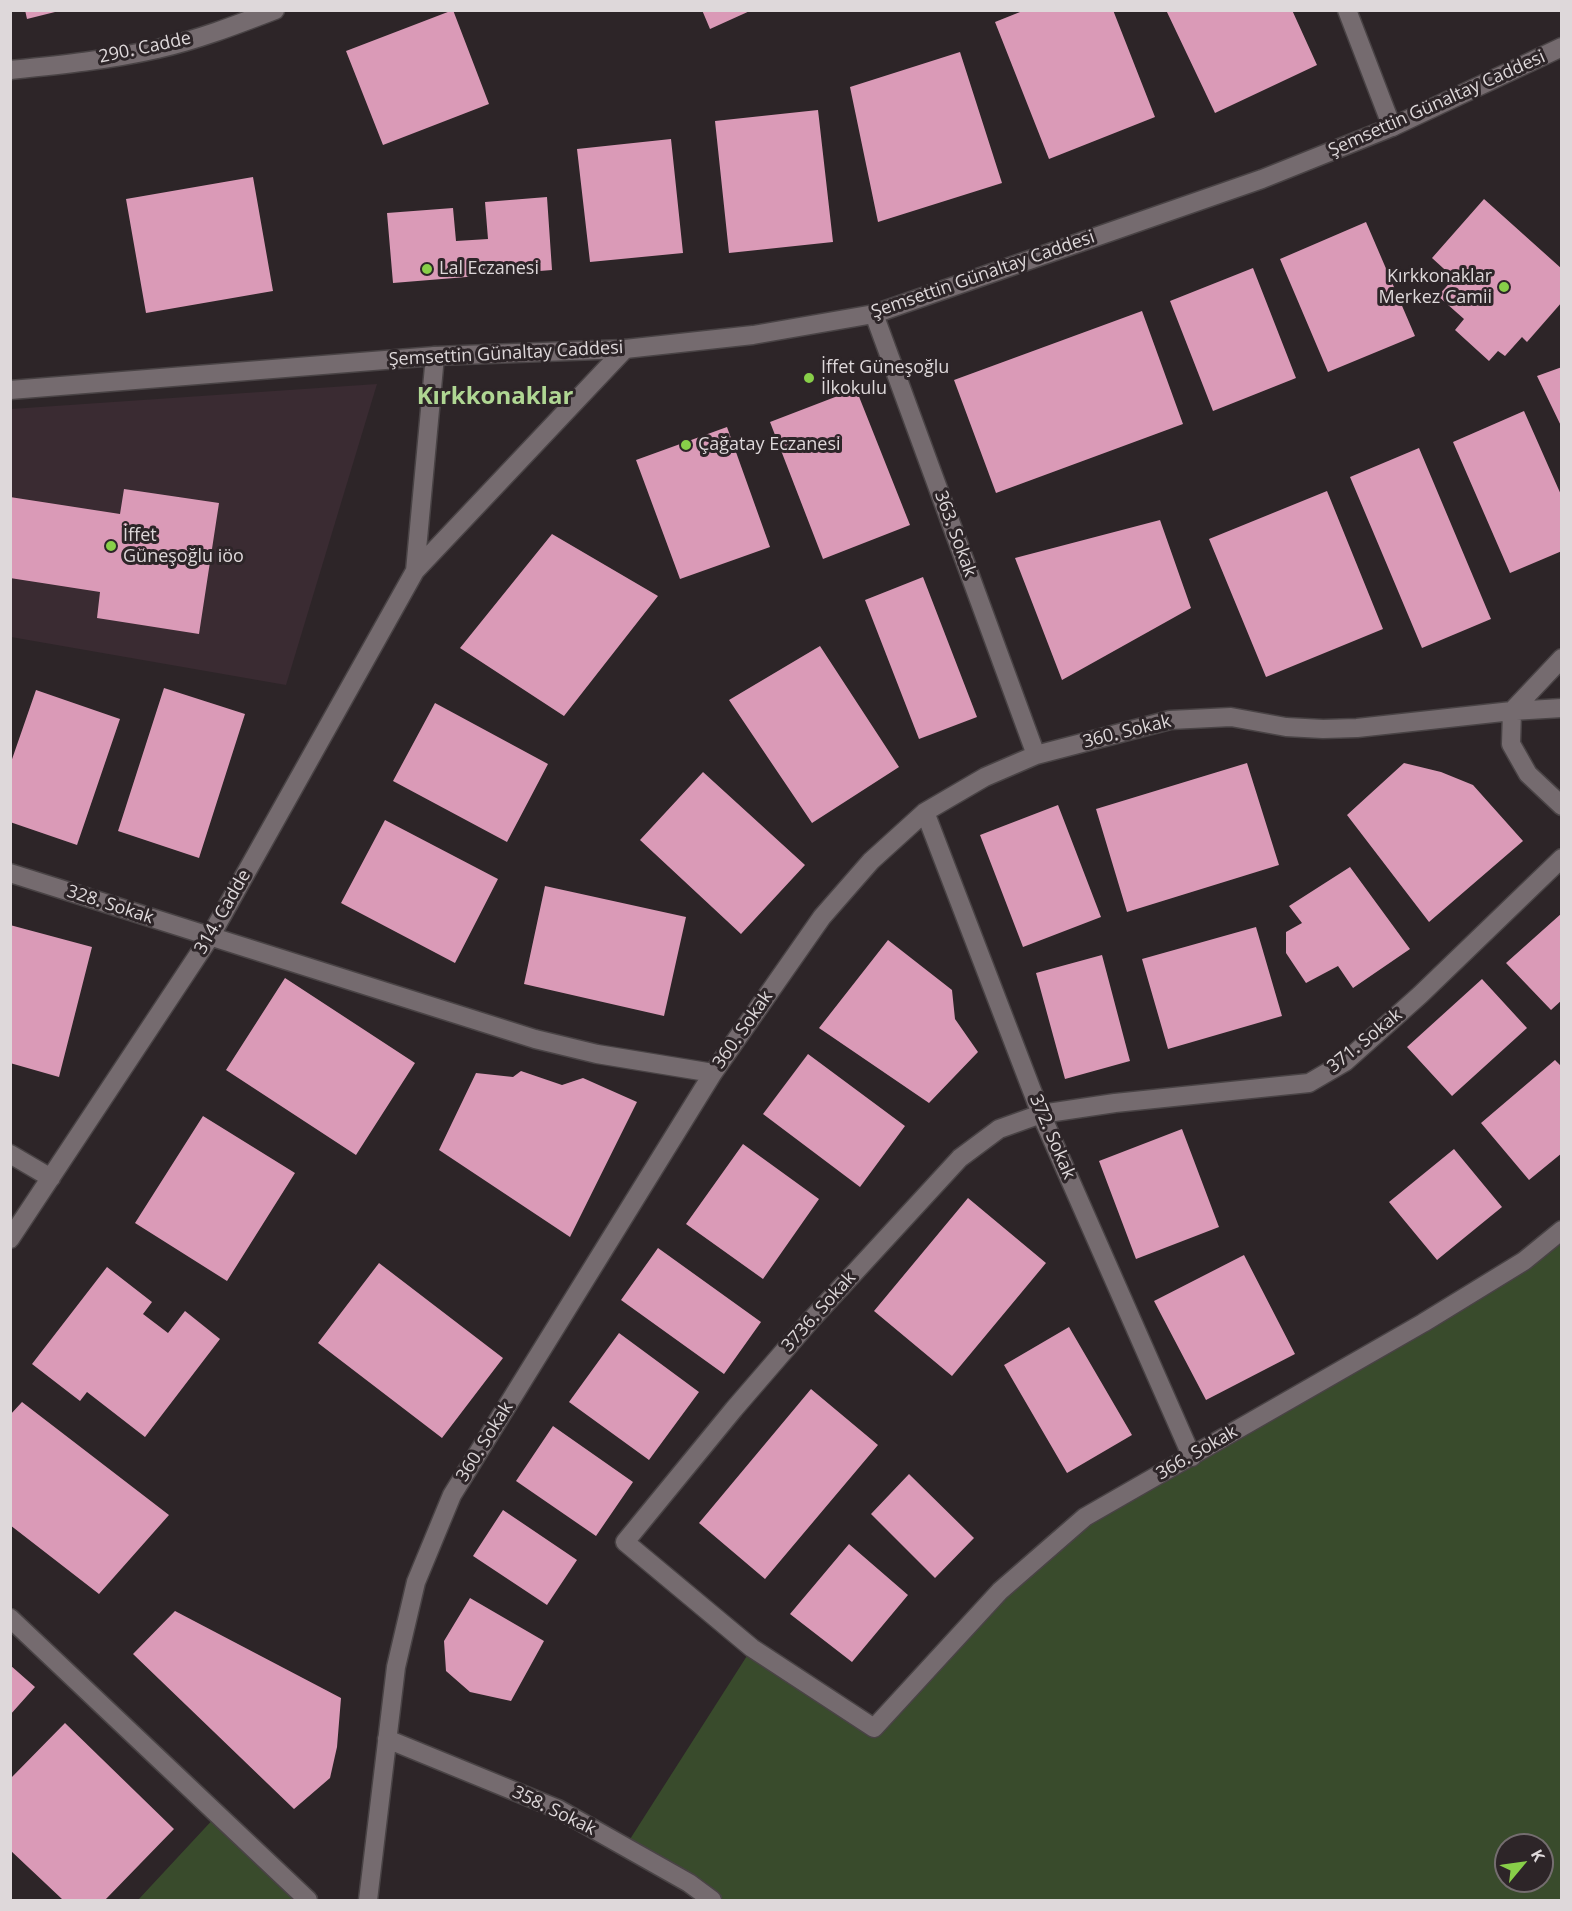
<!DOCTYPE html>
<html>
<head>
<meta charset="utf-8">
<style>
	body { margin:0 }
	#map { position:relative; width:1572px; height:1911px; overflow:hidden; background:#2d2528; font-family:"Open Sans",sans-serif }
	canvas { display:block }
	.frame { position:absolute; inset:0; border:12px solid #ded8da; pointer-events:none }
	.north { position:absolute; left:1494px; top:1833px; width:60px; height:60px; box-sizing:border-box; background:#2d2528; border:2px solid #746d6f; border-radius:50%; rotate:61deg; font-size:16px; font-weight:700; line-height:24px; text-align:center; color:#ded8da }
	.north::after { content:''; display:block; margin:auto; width:21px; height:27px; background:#88cf49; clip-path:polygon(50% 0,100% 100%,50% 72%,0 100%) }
</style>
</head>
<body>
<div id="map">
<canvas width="1572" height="1911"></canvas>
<div class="frame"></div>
<div class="north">K</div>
</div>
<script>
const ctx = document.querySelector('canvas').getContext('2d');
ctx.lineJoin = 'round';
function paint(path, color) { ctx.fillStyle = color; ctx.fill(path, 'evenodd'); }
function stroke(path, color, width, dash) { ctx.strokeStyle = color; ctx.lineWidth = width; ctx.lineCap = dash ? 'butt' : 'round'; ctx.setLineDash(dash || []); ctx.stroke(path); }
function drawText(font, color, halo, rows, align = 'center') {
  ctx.font = font + ' "Open Sans",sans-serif'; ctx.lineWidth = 6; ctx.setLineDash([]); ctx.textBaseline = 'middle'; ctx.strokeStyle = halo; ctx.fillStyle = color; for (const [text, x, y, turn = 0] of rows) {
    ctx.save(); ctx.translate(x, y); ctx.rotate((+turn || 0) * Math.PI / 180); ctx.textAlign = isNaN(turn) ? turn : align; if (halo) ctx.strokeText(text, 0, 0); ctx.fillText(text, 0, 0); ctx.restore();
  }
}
const built = new Path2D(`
	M 377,384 L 286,685 L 11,637 L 11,409 Z`);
const green = new Path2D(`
	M 1561,1230 L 1561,1900 L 712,1900 L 625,1847 L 752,1648 L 875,1728 L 1085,1517 ZM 1506,1845 L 1542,1845 L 1542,1881 L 1506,1881 Z
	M 217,1815 L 308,1900 L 138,1900 Z`);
const building = new Path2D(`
	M 25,10 L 59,10 L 59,11 L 27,19 Z
	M 453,10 L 489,104 L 383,145 L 346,51 Z
	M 702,10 L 752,10 L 710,29 Z
	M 1025,10 L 1113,10 L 1155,117 L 1049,159 L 995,22 Z
	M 1166,10 L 1292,10 L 1317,65 L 1215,113 Z
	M 960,52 L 1002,183 L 878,222 L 850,87 Z
	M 818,110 L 833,242 L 729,253 L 715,121 Z
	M 671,139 L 683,253 L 590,262 L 577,149 Z
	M 253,177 L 273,291 L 146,313 L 126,199 Z
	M 547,197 L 552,270 L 393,283 L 387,213 L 453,208 L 456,241 L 488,239 L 485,202 Z
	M 1484,199 L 1562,269 L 1562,302 L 1527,342 L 1522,337 L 1505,356 L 1498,351 L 1489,361 L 1455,330 L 1464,319 L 1438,296 L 1454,278 L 1432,258 Z
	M 1366,222 L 1415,336 L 1328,372 L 1280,259 Z
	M 1253,268 L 1296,378 L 1213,411 L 1170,301 Z
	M 1142,311 L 1183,424 L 996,493 L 954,380 Z
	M 1562,367 L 1562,428 L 1537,376 Z
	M 856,389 L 910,525 L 823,559 L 770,422 Z
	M 1524,411 L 1562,497 L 1562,551 L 1510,573 L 1453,442 Z
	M 727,427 L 770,547 L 680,579 L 636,460 Z
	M 1419,448 L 1491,619 L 1422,648 L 1350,477 Z
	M 124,489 L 219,503 L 199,634 L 97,618 L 100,592 L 10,578 L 10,497 L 120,514 Z
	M 1327,491 L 1383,629 L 1266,677 L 1209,539 Z
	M 1160,520 L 1191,608 L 1062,680 L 1015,558 Z
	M 552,534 L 658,596 L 564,716 L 460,648 Z
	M 923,577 L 977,717 L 919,739 L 865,600 Z
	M 820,646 L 899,767 L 812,823 L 729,700 Z
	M 164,688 L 245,714 L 199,858 L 118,831 Z
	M 36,690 L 120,719 L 77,845 L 10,822 L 10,765 Z
	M 435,703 L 548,764 L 507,842 L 393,781 Z
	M 1247,763 L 1279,865 L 1127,912 L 1096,809 Z
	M 1404,763 L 1441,772 L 1473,785 L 1523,841 L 1429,922 L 1347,815 Z
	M 703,772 L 805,865 L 741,934 L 640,840 Z
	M 1058,805 L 1101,917 L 1023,947 L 980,835 Z
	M 385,820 L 498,879 L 455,963 L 341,903 Z
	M 1350,867 L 1410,949 L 1353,988 L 1338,966 L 1306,983 L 1286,953 L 1286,932 L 1302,923 L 1289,906 Z
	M 545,886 L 686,917 L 664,1016 L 524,984 Z
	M 1562,913 L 1562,1000 L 1551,1010 L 1506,963 Z
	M 10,925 L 92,947 L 59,1077 L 10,1063 Z
	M 1256,927 L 1282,1016 L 1168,1049 L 1142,959 Z
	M 888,940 L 952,990 L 955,1019 L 978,1052 L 929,1103 L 819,1028 Z
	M 1102,955 L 1130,1061 L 1065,1079 L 1036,973 Z
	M 285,978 L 415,1063 L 356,1155 L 226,1070 Z
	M 1482,979 L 1527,1028 L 1452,1096 L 1407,1047 Z
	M 808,1054 L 905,1126 L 860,1187 L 763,1114 Z
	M 1555,1060 L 1562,1067 L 1562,1153 L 1529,1180 L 1481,1123 Z
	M 521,1071 L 562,1085 L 583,1078 L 637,1102 L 570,1237 L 439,1150 L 476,1073 L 513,1077 Z
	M 203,1116 L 295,1173 L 227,1281 L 135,1223 Z
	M 1182,1129 L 1219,1227 L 1136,1259 L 1099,1161 Z
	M 743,1144 L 819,1199 L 763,1279 L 686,1224 Z
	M 1454,1149 L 1502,1207 L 1437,1260 L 1389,1202 Z
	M 968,1198 L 1046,1263 L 952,1376 L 874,1311 Z
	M 658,1248 L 761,1322 L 724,1374 L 621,1300 Z
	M 1244,1255 L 1295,1354 L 1206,1400 L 1154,1301 Z
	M 379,1263 L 503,1358 L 442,1438 L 318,1343 Z
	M 107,1267 L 152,1302 L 143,1314 L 168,1333 L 185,1311 L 220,1339 L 145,1437 L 87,1392 L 80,1401 L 32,1364 Z
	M 1069,1327 L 1132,1435 L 1067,1473 L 1004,1365 Z
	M 619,1333 L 699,1392 L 649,1460 L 569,1402 Z
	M 811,1389 L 878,1445 L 765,1579 L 699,1523 Z
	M 22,1402 L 169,1515 L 99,1594 L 10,1525 L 10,1415 Z
	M 553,1426 L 633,1482 L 596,1536 L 516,1481 Z
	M 909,1474 L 974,1538 L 935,1578 L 871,1514 Z
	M 503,1510 L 577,1560 L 547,1605 L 473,1556 Z
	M 849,1544 L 908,1595 L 852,1662 L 790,1614 Z
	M 470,1598 L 544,1641 L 511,1701 L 470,1692 L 446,1671 L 444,1641 Z
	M 175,1611 L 341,1698 L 337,1747 L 330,1778 L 294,1809 L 133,1654 Z
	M 10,1665 L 35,1687 L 10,1715 Z
	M 65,1723 L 174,1829 L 105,1900 L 63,1900 L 10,1850 L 10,1779 Z`);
const minor = new Path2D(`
	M 1347,10 L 1392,127
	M 10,70 C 59,65 109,60 157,49 C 197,40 236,25 275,10
	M 874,314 L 1036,755
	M 415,571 L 435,356
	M 1562,708 L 1512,711 L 1511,744 L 1528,774 L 1562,806
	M 925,812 L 1041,1114 L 1192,1457
	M 1562,858 L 1420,995 L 1345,1062 L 1309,1083 L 1115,1103 L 1041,1114 L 999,1129 L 960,1158 L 810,1321 L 734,1409 L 625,1542 L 752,1648 L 874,1728 L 1000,1591 L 1085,1517 L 1423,1323 L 1524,1261 L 1562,1230
	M 10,873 L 535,1039 L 597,1054 L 713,1073
	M 10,1154 L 51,1178
	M 10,1239 L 210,937 L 415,571 L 625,349
	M 10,1618 L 308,1900
	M 387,1739 L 558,1809 L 689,1883 L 712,1900
	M 368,1900 L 396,1667 L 416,1582 L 452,1495 L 713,1073 L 822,917 L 871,861 L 925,812 L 985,777 L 1036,755 L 1170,720 L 1231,717 L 1286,727 L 1323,729 L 1357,728 L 1512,711 L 1562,658`);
const tertiary = new Path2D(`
	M 10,390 L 435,356 L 625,349 L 753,335 L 874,314 L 1262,179 L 1392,127 L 1562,47`);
const markers = [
	[427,269,6,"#88cf49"],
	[1504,287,6,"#88cf49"],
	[809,378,6,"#88cf49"],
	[686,445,6,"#88cf49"],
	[111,546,6,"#88cf49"]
];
const streetNames = [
	["290. Cadde",145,48,-12],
	["Şemsettin Günaltay Caddesi",1437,104,-24],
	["Şemsettin Günaltay Caddesi",983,275,-19],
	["Şemsettin Günaltay Caddesi",506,354,-3],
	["363. Sokak",955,534,70],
	["360. Sokak",1127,732,-14],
	["328. Sokak",110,905,18],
	["314. Cadde",223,912,-60],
	["360. Sokak",743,1030,-55],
	["371. Sokak",1365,1041,-39],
	["372. Sokak",1052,1137,67],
	["3736. Sokak",819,1312,-48],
	["360. Sokak",485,1442,-58],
	["366. Sokak",1197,1453,-30],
	["358. Sokak",554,1811,26]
];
const poiNames = [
	["Lal Eczanesi",439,269],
	["Kırkkonaklar",1492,277,"right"],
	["Merkez Camii",1492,298,"right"],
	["İffet Güneşoğlu",821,368],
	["İlkokulu",821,389],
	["Çağatay Eczanesi",698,445],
	["İffet",123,536],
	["Güneşoğlu iöo",123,557]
];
const districtNames = [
	["Kırkkonaklar",495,397]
];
paint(built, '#3a2b32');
paint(green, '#394b2c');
paint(building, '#da9ab7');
stroke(minor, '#494345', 21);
stroke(tertiary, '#494345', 21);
stroke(minor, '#756b6f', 18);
stroke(tertiary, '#756b6f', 18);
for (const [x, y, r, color] of markers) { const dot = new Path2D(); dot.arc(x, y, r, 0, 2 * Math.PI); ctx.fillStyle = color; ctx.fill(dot); stroke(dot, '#2d2528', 2); }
drawText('18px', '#ded8da', '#2d2528', streetNames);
drawText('18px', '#ded8da', '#2d2528', poiNames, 'left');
drawText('bold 24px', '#afd693', '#2d2528', districtNames);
</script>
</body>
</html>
